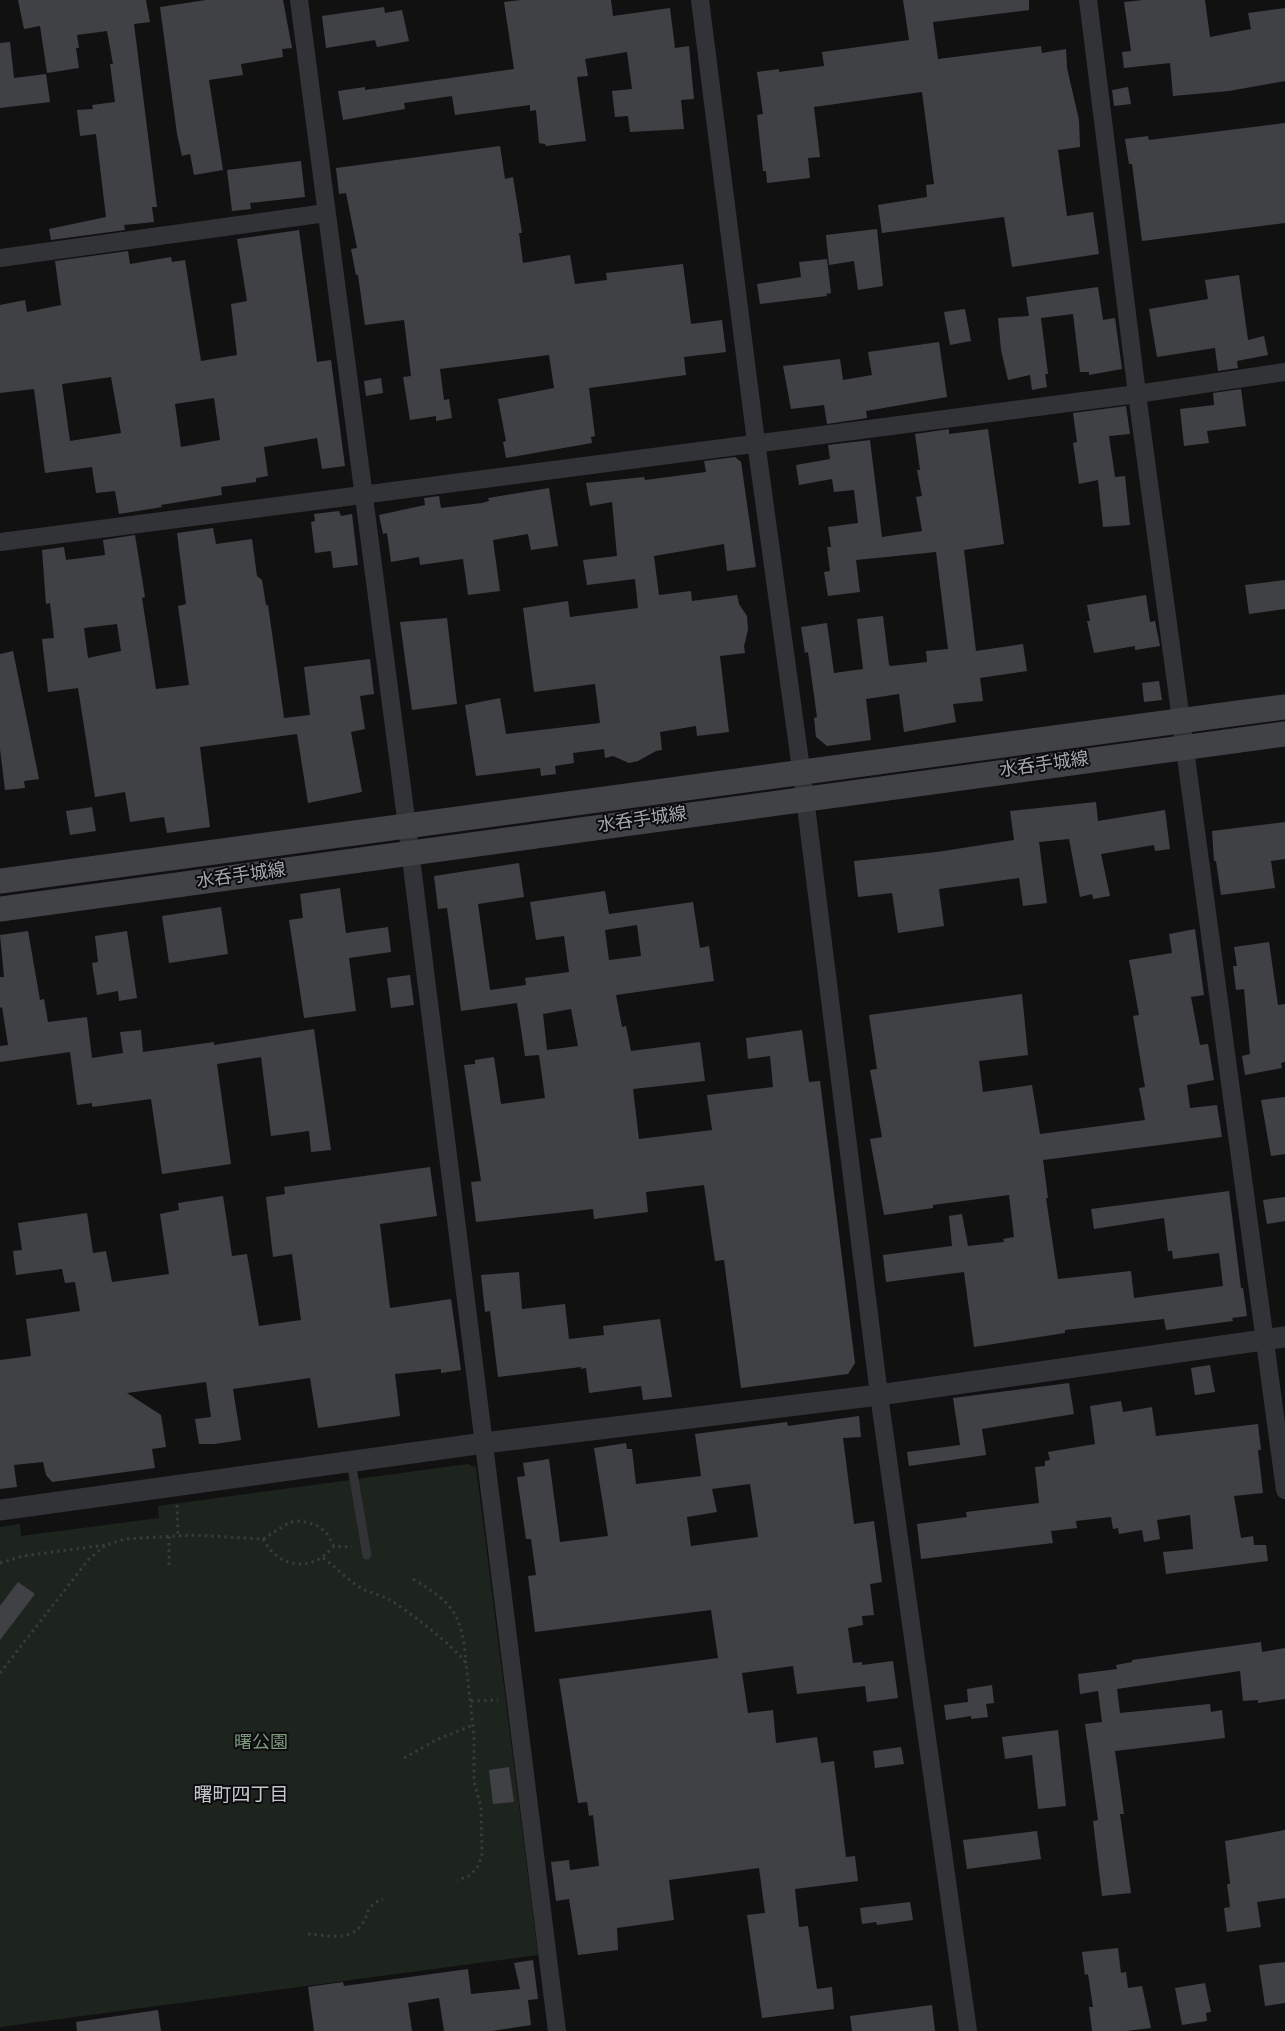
<!DOCTYPE html>
<html>
<head>
<meta charset="utf-8">
<style>
	body { margin:0 }
	canvas { display:block; background:#111112 }
</style>
</head>
<body>
<canvas width="1285" height="2031"></canvas>
<script>
const ctx = document.querySelector('canvas').getContext('2d');
ctx.lineJoin = 'round';
function paint(path, color) { ctx.fillStyle = color; ctx.fill(path, 'evenodd'); }
function stroke(path, color, width, dash) { ctx.strokeStyle = color; ctx.lineWidth = width; ctx.lineCap = dash ? 'butt' : 'round'; ctx.setLineDash(dash || []); ctx.stroke(path); }
function drawText(font, color, halo, rows, align = 'center') {
  ctx.font = font + ' "Noto Sans","Noto Sans JP",sans-serif'; ctx.lineWidth = 4; ctx.setLineDash([]); ctx.textBaseline = 'middle'; ctx.strokeStyle = halo; ctx.fillStyle = color; for (const [text, x, y, turn = 0] of rows) {
    ctx.save(); ctx.translate(x, y); ctx.rotate((+turn || 0) * Math.PI / 180); ctx.textAlign = isNaN(turn) ? turn : align; if (halo) ctx.strokeText(text, 0, 0); ctx.fillText(text, 0, 0); ctx.restore();
  }
}
const green = new Path2D(`
	M 468,1464 L 476,1467 L 538,1955 L 0,2027 L 0,1527 L 20,1524 L 21,1536 L 159,1518 L 158,1506 Z`);
const building = new Path2D(`
	M 18,0 L 146,0 L 150,22 L 134,24 L 157,207 L 152,207 L 154,222 L 124,225 L 125,230 L 51,240 L 49,229 L 106,217 L 96,134 L 80,136 L 77,110 L 93,109 L 92,105 L 115,102 L 110,64 L 113,64 L 107,31 L 77,35 L 79,48 L 76,48 L 79,68 L 47,73 L 40,26 L 24,29 Z
	M 206,0 L 283,0 L 292,48 L 282,49 L 283,57 L 241,64 L 243,75 L 209,80 L 223,170 L 194,175 L 190,154 L 182,156 L 177,134 L 160,7 Z
	M 521,0 L 611,0 L 613,16 L 670,8 L 675,48 L 689,46 L 694,99 L 681,100 L 684,129 L 630,132 L 628,116 L 615,117 L 612,91 L 632,89 L 627,52 L 585,59 L 588,76 L 577,77 L 586,141 L 546,146 L 545,144 L 539,143 L 536,110 L 530,111 L 530,105 L 455,115 L 452,96 L 404,103 L 405,109 L 343,120 L 338,91 L 365,87 L 365,90 L 514,69 L 504,2 Z
	M 903,0 L 1029,0 L 1029,10 L 933,22 L 938,59 L 1041,46 L 1042,53 L 1066,49 L 1067,68 L 1079,120 L 1080,147 L 1058,150 L 1067,216 L 1093,212 L 1099,254 L 1012,267 L 1004,217 L 882,233 L 878,205 L 927,197 L 926,185 L 934,184 L 922,92 L 814,107 L 820,157 L 808,158 L 810,178 L 767,183 L 766,171 L 763,171 L 757,115 L 763,114 L 757,72 L 779,69 L 779,72 L 824,66 L 822,52 L 909,40 Z
	M 1143,0 L 1205,0 L 1210,37 L 1251,29 L 1248,13 L 1285,8 L 1285,81 L 1229,91 L 1173,96 L 1170,63 L 1124,68 L 1122,52 L 1131,51 L 1124,2 Z
	M 384,7 L 385,13 L 402,10 L 409,41 L 377,47 L 375,40 L 326,48 L 322,16 Z
	M 10,42 L 14,78 L 46,74 L 50,102 L 0,108 L 0,43 Z
	M 1128,87 L 1131,104 L 1114,106 L 1112,90 Z
	M 1285,123 L 1285,223 L 1142,241 L 1132,164 L 1129,164 L 1125,139 L 1148,136 L 1149,140 Z
	M 500,146 L 505,179 L 513,177 L 522,233 L 519,233 L 523,263 L 570,255 L 575,284 L 607,280 L 606,273 L 683,264 L 691,324 L 722,320 L 726,352 L 684,357 L 686,375 L 589,388 L 595,436 L 591,437 L 592,443 L 506,458 L 503,442 L 506,441 L 498,399 L 554,388 L 549,355 L 440,369 L 444,400 L 449,399 L 452,418 L 436,421 L 436,416 L 410,420 L 403,377 L 411,376 L 404,320 L 365,325 L 358,275 L 356,275 L 351,249 L 357,248 L 346,193 L 339,194 L 336,168 Z
	M 301,161 L 305,197 L 250,203 L 251,209 L 232,211 L 227,170 Z
	M 877,229 L 883,286 L 858,290 L 854,261 L 829,265 L 826,235 Z
	M 299,230 L 317,362 L 331,360 L 345,466 L 322,469 L 317,438 L 264,447 L 268,476 L 256,478 L 256,482 L 221,487 L 222,495 L 161,505 L 162,507 L 119,514 L 115,491 L 96,493 L 92,467 L 45,473 L 34,389 L 0,393 L 0,305 L 25,300 L 27,312 L 61,305 L 55,261 L 128,251 L 130,264 L 171,257 L 172,262 L 185,260 L 201,361 L 237,355 L 231,304 L 247,301 L 237,239 ZM 111,377 L 121,433 L 70,441 L 62,384 ZM 214,398 L 220,440 L 181,447 L 175,404 Z
	M 827,259 L 831,293 L 826,294 L 827,296 L 760,304 L 757,284 L 801,277 L 799,262 Z
	M 1239,275 L 1248,340 L 1264,336 L 1268,355 L 1237,361 L 1238,368 L 1218,371 L 1215,348 L 1157,357 L 1149,309 L 1208,299 L 1205,280 Z
	M 1098,287 L 1103,320 L 1115,318 L 1122,369 L 1089,375 L 1089,372 L 1080,372 L 1073,314 L 1041,318 L 1048,374 L 1045,374 L 1047,387 L 1032,390 L 1030,375 L 1008,380 L 1001,350 L 998,318 L 1029,316 L 1026,297 Z
	M 965,309 L 971,341 L 950,345 L 944,312 Z
	M 939,342 L 947,397 L 866,411 L 867,418 L 827,424 L 824,405 L 791,409 L 783,366 L 840,359 L 843,380 L 872,375 L 868,352 Z
	M 381,378 L 383,393 L 366,396 L 364,381 Z
	M 1241,389 L 1246,426 L 1207,431 L 1209,443 L 1184,446 L 1180,409 L 1214,405 L 1213,393 Z
	M 1126,406 L 1130,434 L 1109,436 L 1115,477 L 1125,476 L 1130,525 L 1103,527 L 1098,480 L 1079,484 L 1073,443 L 1077,442 L 1073,413 Z
	M 949,429 L 949,434 L 988,429 L 1004,544 L 964,550 L 976,651 L 1023,644 L 1027,671 L 980,678 L 983,701 L 953,704 L 956,722 L 904,732 L 899,694 L 866,699 L 871,740 L 827,746 L 816,737 L 814,718 L 817,717 L 808,652 L 805,653 L 801,627 L 827,623 L 834,673 L 863,669 L 857,619 L 883,616 L 889,665 L 891,666 L 927,662 L 926,651 L 948,649 L 936,552 L 856,560 L 860,592 L 828,596 L 824,572 L 830,571 L 827,547 L 831,547 L 828,527 L 858,523 L 854,490 L 834,492 L 832,479 L 799,485 L 796,465 L 830,459 L 828,445 L 870,440 L 882,537 L 922,531 L 916,497 L 922,496 L 917,470 L 920,470 L 915,434 Z
	M 735,457 L 741,462 L 756,567 L 727,571 L 724,544 L 654,556 L 659,595 L 691,591 L 692,601 L 737,595 L 739,604 L 747,616 L 748,630 L 744,646 L 745,653 L 720,656 L 729,732 L 697,736 L 696,726 L 660,732 L 662,750 L 656,751 L 638,761 L 629,763 L 613,756 L 605,758 L 604,749 L 573,753 L 574,763 L 555,766 L 556,774 L 541,776 L 540,768 L 476,776 L 465,705 L 500,698 L 506,734 L 600,723 L 595,684 L 534,692 L 523,608 L 568,601 L 570,617 L 638,608 L 635,579 L 587,585 L 583,560 L 617,556 L 612,502 L 590,506 L 586,483 L 644,477 L 645,480 L 706,472 L 704,461 Z
	M 549,488 L 558,546 L 531,550 L 528,534 L 493,540 L 500,591 L 468,595 L 463,559 L 420,565 L 419,557 L 391,562 L 387,533 L 383,534 L 379,515 L 425,505 L 424,498 L 439,496 L 441,508 L 482,503 L 489,501 L 488,498 Z
	M 339,511 L 341,516 L 352,514 L 358,565 L 333,568 L 331,551 L 315,553 L 311,522 L 315,521 L 314,514 Z
	M 213,528 L 216,544 L 252,539 L 257,576 L 262,580 L 266,605 L 268,605 L 284,718 L 310,715 L 304,667 L 370,659 L 374,694 L 360,696 L 365,729 L 351,732 L 362,792 L 308,803 L 297,734 L 200,747 L 210,827 L 167,833 L 164,817 L 130,822 L 125,792 L 95,797 L 78,688 L 48,692 L 42,639 L 54,638 L 50,603 L 46,604 L 42,550 L 64,547 L 66,560 L 105,555 L 103,540 L 135,535 L 145,597 L 142,598 L 156,689 L 189,685 L 178,606 L 186,604 L 177,533 ZM 117,624 L 121,651 L 88,658 L 84,628 Z
	M 1285,580 L 1285,609 L 1249,614 L 1245,585 Z
	M 1146,595 L 1150,622 L 1155,621 L 1160,646 L 1135,650 L 1135,646 L 1094,653 L 1087,621 L 1090,621 L 1087,605 Z
	M 447,618 L 457,704 L 412,710 L 400,622 Z
	M 13,651 L 39,779 L 24,781 L 25,788 L 5,790 L 0,749 L 0,654 Z
	M 1159,681 L 1162,700 L 1144,702 L 1142,683 Z
	M 1096,802 L 1098,821 L 1165,810 L 1170,849 L 1155,851 L 1154,845 L 1101,854 L 1110,896 L 1093,899 L 1092,894 L 1080,897 L 1069,839 L 1039,842 L 1047,903 L 1023,906 L 1019,878 L 939,889 L 944,926 L 898,933 L 892,893 L 858,897 L 854,861 L 937,852 L 1014,840 L 1010,811 Z
	M 92,807 L 96,831 L 70,835 L 66,811 Z
	M 1285,822 L 1285,859 L 1271,861 L 1275,888 L 1221,895 L 1216,861 L 1214,861 L 1212,831 Z
	M 519,863 L 524,897 L 478,904 L 490,990 L 526,985 L 525,978 L 569,972 L 564,936 L 536,940 L 530,902 L 605,891 L 609,914 L 693,902 L 700,948 L 709,946 L 714,981 L 616,995 L 622,1027 L 626,1026 L 631,1051 L 700,1042 L 705,1081 L 633,1089 L 639,1139 L 712,1130 L 707,1095 L 773,1087 L 770,1056 L 748,1059 L 746,1038 L 802,1030 L 809,1082 L 820,1081 L 855,1363 L 848,1374 L 741,1388 L 724,1260 L 715,1261 L 704,1185 L 646,1192 L 648,1212 L 594,1219 L 593,1209 L 476,1222 L 471,1182 L 481,1181 L 464,1065 L 475,1064 L 475,1060 L 494,1057 L 501,1104 L 545,1098 L 539,1055 L 525,1056 L 517,1003 L 461,1011 L 447,908 L 438,909 L 434,876 ZM 637,925 L 641,956 L 609,960 L 605,930 ZM 571,1009 L 578,1046 L 547,1050 L 543,1014 Z
	M 340,888 L 346,933 L 388,927 L 391,952 L 349,958 L 356,1011 L 304,1018 L 289,920 L 303,918 L 300,894 Z
	M 221,907 L 228,954 L 169,963 L 162,916 Z
	M 1195,929 L 1204,995 L 1191,997 L 1200,1045 L 1208,1044 L 1214,1080 L 1187,1085 L 1190,1108 L 1217,1105 L 1222,1137 L 1043,1160 L 1048,1198 L 1046,1198 L 1058,1279 L 1131,1271 L 1134,1298 L 1223,1286 L 1219,1253 L 1173,1259 L 1172,1251 L 1168,1251 L 1164,1218 L 1094,1229 L 1091,1209 L 1229,1191 L 1241,1288 L 1243,1288 L 1247,1316 L 1232,1318 L 1233,1321 L 1166,1330 L 1164,1319 L 1065,1330 L 1065,1333 L 974,1347 L 964,1272 L 886,1282 L 883,1255 L 952,1246 L 949,1216 L 962,1214 L 968,1246 L 1004,1242 L 1003,1239 L 1014,1237 L 1009,1195 L 933,1205 L 933,1208 L 884,1215 L 870,1139 L 882,1137 L 870,1070 L 877,1069 L 869,1015 L 1022,994 L 1028,1055 L 979,1061 L 983,1092 L 1032,1085 L 1040,1134 L 1145,1120 L 1139,1088 L 1145,1087 L 1133,1016 L 1139,1015 L 1129,960 L 1172,953 L 1169,934 Z
	M 28,931 L 40,1000 L 44,999 L 48,1022 L 87,1017 L 92,1058 L 123,1053 L 120,1032 L 141,1030 L 143,1052 L 214,1042 L 214,1045 L 314,1029 L 331,1150 L 311,1152 L 309,1131 L 271,1136 L 261,1057 L 217,1064 L 231,1164 L 162,1174 L 151,1099 L 92,1107 L 92,1103 L 77,1105 L 70,1052 L 0,1062 L 0,1046 L 8,1045 L 2,1007 L 0,1008 L 0,977 L 4,977 L 0,935 Z
	M 127,931 L 137,998 L 119,1001 L 118,991 L 97,995 L 92,963 L 98,962 L 95,936 Z
	M 1269,942 L 1278,1005 L 1285,1004 L 1285,1062 L 1281,1063 L 1282,1068 L 1245,1075 L 1242,1056 L 1250,1054 L 1244,989 L 1236,990 L 1233,966 L 1237,966 L 1234,947 Z
	M 410,975 L 414,1005 L 391,1008 L 387,978 Z
	M 1285,1097 L 1285,1154 L 1271,1156 L 1261,1100 Z
	M 430,1167 L 437,1216 L 380,1224 L 390,1308 L 451,1299 L 461,1370 L 441,1373 L 441,1369 L 395,1374 L 400,1416 L 318,1428 L 310,1378 L 233,1389 L 241,1440 L 215,1444 L 199,1444 L 195,1419 L 211,1417 L 206,1382 L 127,1393 L 161,1415 L 166,1447 L 152,1449 L 155,1468 L 52,1482 L 46,1475 L 43,1462 L 14,1465 L 17,1487 L 0,1489 L 0,1360 L 31,1356 L 26,1319 L 80,1311 L 75,1282 L 65,1283 L 62,1269 L 16,1275 L 13,1251 L 22,1250 L 18,1223 L 87,1213 L 93,1253 L 106,1251 L 112,1282 L 169,1274 L 160,1214 L 179,1210 L 178,1203 L 223,1196 L 232,1256 L 247,1254 L 259,1326 L 301,1320 L 292,1254 L 273,1257 L 266,1197 L 285,1194 L 284,1187 Z
	M 1285,1197 L 1285,1221 L 1267,1224 L 1263,1200 Z
	M 519,1272 L 522,1309 L 565,1304 L 569,1339 L 604,1335 L 603,1326 L 660,1319 L 672,1397 L 643,1400 L 641,1386 L 589,1393 L 586,1368 L 581,1369 L 581,1367 L 498,1377 L 490,1311 L 485,1312 L 481,1275 Z
	M 1210,1365 L 1215,1392 L 1195,1395 L 1191,1368 Z
	M 1069,1383 L 1074,1414 L 982,1429 L 986,1455 L 909,1466 L 907,1452 L 960,1445 L 953,1398 Z
	M 1121,1401 L 1123,1412 L 1152,1407 L 1156,1436 L 1258,1424 L 1261,1450 L 1258,1450 L 1263,1493 L 1234,1496 L 1241,1538 L 1253,1536 L 1254,1545 L 1266,1545 L 1268,1561 L 1166,1574 L 1163,1552 L 1193,1549 L 1190,1515 L 1157,1520 L 1160,1539 L 1144,1542 L 1142,1530 L 1119,1534 L 1118,1528 L 1113,1529 L 1111,1517 L 1076,1521 L 1077,1528 L 1051,1531 L 1053,1543 L 921,1559 L 917,1524 L 967,1517 L 966,1512 L 1039,1503 L 1035,1467 L 1045,1466 L 1045,1461 L 1050,1460 L 1048,1452 L 1095,1444 L 1090,1406 Z
	M 859,1416 L 861,1437 L 843,1438 L 854,1524 L 874,1521 L 882,1582 L 870,1584 L 874,1615 L 862,1616 L 863,1625 L 848,1628 L 853,1663 L 862,1662 L 862,1665 L 893,1661 L 898,1698 L 867,1702 L 865,1686 L 797,1694 L 793,1666 L 742,1673 L 748,1713 L 773,1710 L 776,1743 L 817,1737 L 821,1763 L 834,1761 L 846,1857 L 855,1856 L 858,1881 L 795,1889 L 799,1927 L 808,1926 L 817,1989 L 832,1987 L 834,2009 L 762,2018 L 747,1915 L 765,1913 L 759,1868 L 669,1880 L 674,1920 L 617,1928 L 618,1950 L 578,1955 L 569,1899 L 556,1901 L 551,1862 L 569,1860 L 570,1870 L 599,1866 L 593,1815 L 589,1816 L 587,1802 L 578,1803 L 559,1679 L 718,1658 L 711,1610 L 535,1632 L 528,1576 L 536,1575 L 531,1539 L 526,1539 L 517,1477 L 525,1476 L 523,1463 L 549,1459 L 560,1542 L 608,1536 L 594,1448 L 626,1443 L 627,1449 L 632,1449 L 636,1484 L 701,1476 L 695,1434 L 787,1422 L 788,1426 ZM 750,1484 L 758,1537 L 691,1546 L 687,1517 L 717,1512 L 712,1489 Z
	M 18,1582 L 35,1594 L 0,1640 L 0,1606 Z
	M 1261,1642 L 1262,1652 L 1285,1648 L 1285,1699 L 1258,1703 L 1258,1700 L 1243,1701 L 1240,1671 L 1117,1689 L 1120,1713 L 1210,1704 L 1211,1712 L 1222,1710 L 1225,1738 L 1115,1751 L 1124,1814 L 1120,1814 L 1131,1893 L 1102,1896 L 1093,1821 L 1098,1820 L 1085,1724 L 1102,1722 L 1098,1691 L 1080,1694 L 1078,1674 L 1117,1669 L 1116,1665 L 1132,1662 L 1132,1660 Z
	M 992,1685 L 994,1703 L 986,1704 L 988,1717 L 971,1719 L 971,1716 L 946,1720 L 944,1705 L 968,1702 L 967,1689 Z
	M 1058,1730 L 1066,1806 L 1038,1809 L 1032,1755 L 1005,1759 L 1002,1737 Z
	M 901,1747 L 904,1764 L 875,1768 L 873,1751 Z
	M 509,1767 L 514,1802 L 493,1804 L 489,1770 Z
	M 1285,1830 L 1285,1898 L 1257,1902 L 1261,1927 L 1227,1932 L 1224,1908 L 1230,1907 L 1227,1884 L 1230,1884 L 1225,1841 Z
	M 1037,1831 L 1041,1859 L 967,1869 L 963,1840 Z
	M 910,1902 L 913,1920 L 877,1925 L 876,1922 L 862,1924 L 860,1908 Z
	M 1118,1948 L 1121,1973 L 1126,1972 L 1128,1988 L 1142,1986 L 1151,2028 L 1126,2031 L 1092,2031 L 1089,2007 L 1093,2007 L 1088,1974 L 1085,1975 L 1082,1952 Z
	M 533,1960 L 538,1999 L 528,2000 L 531,2025 L 492,2031 L 444,2031 L 439,1998 L 408,2003 L 412,2031 L 314,2031 L 308,1987 L 343,1982 L 344,1986 L 468,1969 L 471,1994 L 520,1989 L 514,1963 Z
	M 1285,1962 L 1285,2003 L 1265,2006 L 1259,1965 Z
	M 1205,1983 L 1211,2012 L 1206,2013 L 1207,2021 L 1182,2025 L 1175,1988 Z
	M 932,2005 L 935,2031 L 852,2031 L 850,2016 Z
	M 158,2010 L 161,2031 L 77,2031 L 76,2022 Z`);
const path = new Path2D(`
	M 177,1505 L 178,1535
	M 263,1539 C 279,1569 312,1573 334,1546
	M 323,1558 C 337,1568 348,1581 363,1589 C 371,1593 380,1595 388,1599 C 405,1608 456,1648 466,1663 L 474,1736 L 474,1781 L 481,1807 L 482,1856 L 477,1868 L 469,1876 L 457,1880
	M 0,1563 L 23,1556 L 105,1545
	M 169,1565 L 169,1535
	M 413,1579 C 454,1604 462,1614 466,1663
	M 0,1673 L 89,1559 L 106,1545 L 125,1539 L 192,1535 L 263,1539 L 290,1522 L 301,1521 L 316,1525 L 326,1532 L 334,1546 L 352,1547
	M 471,1701 L 498,1700
	M 404,1758 L 436,1740 L 473,1725
	M 308,1934 C 324,1935 346,1941 359,1928 C 370,1916 364,1906 383,1899`);
const service = new Path2D(`
	M 351,1462 L 367,1555`);
const minor = new Path2D(`
	M 299,0 L 407,826 L 557,2031
	M 700,0 L 756,442 L 805,798 L 879,1395 L 968,2031
	M 1088,0 L 1137,394 L 1285,1490
	M 0,258 L 326,213
	M 0,542 L 1137,394 L 1285,372`);
const tertiary = new Path2D(`
	M 0,1510 L 484,1443 L 879,1395 L 1285,1337`);
const secondary = new Path2D(`
	M 0,881 C 428,823 856,761 1285,707
	M 0,909 L 1285,734`);
const streetNames = [
	["水呑手城線",1044,765,-8],
	["水呑手城線",642,820,-8],
	["水呑手城線",241,876,-8]
];
const parkNames = [
	["曙公園",261,1743]
];
const neighbourhoodNames = [
	["曙町四丁目",241,1796]
];
paint(green, '#1d241e');
paint(building, '#404145');
stroke(path, '#383a3d', 3, [2.5, 4]);
stroke(service, '#323336', 9);
stroke(minor, '#323336', 18);
stroke(tertiary, '#323336', 21);
stroke(secondary, '#404246', 25);
drawText('18px', '#a4a8b1', '#0c0c0d', streetNames);
drawText('18px', '#7d9a7e', '#0c0c0d', parkNames);
drawText('19px', '#c4c7cd', '#0c0c0d', neighbourhoodNames);
</script>
</body>
</html>
